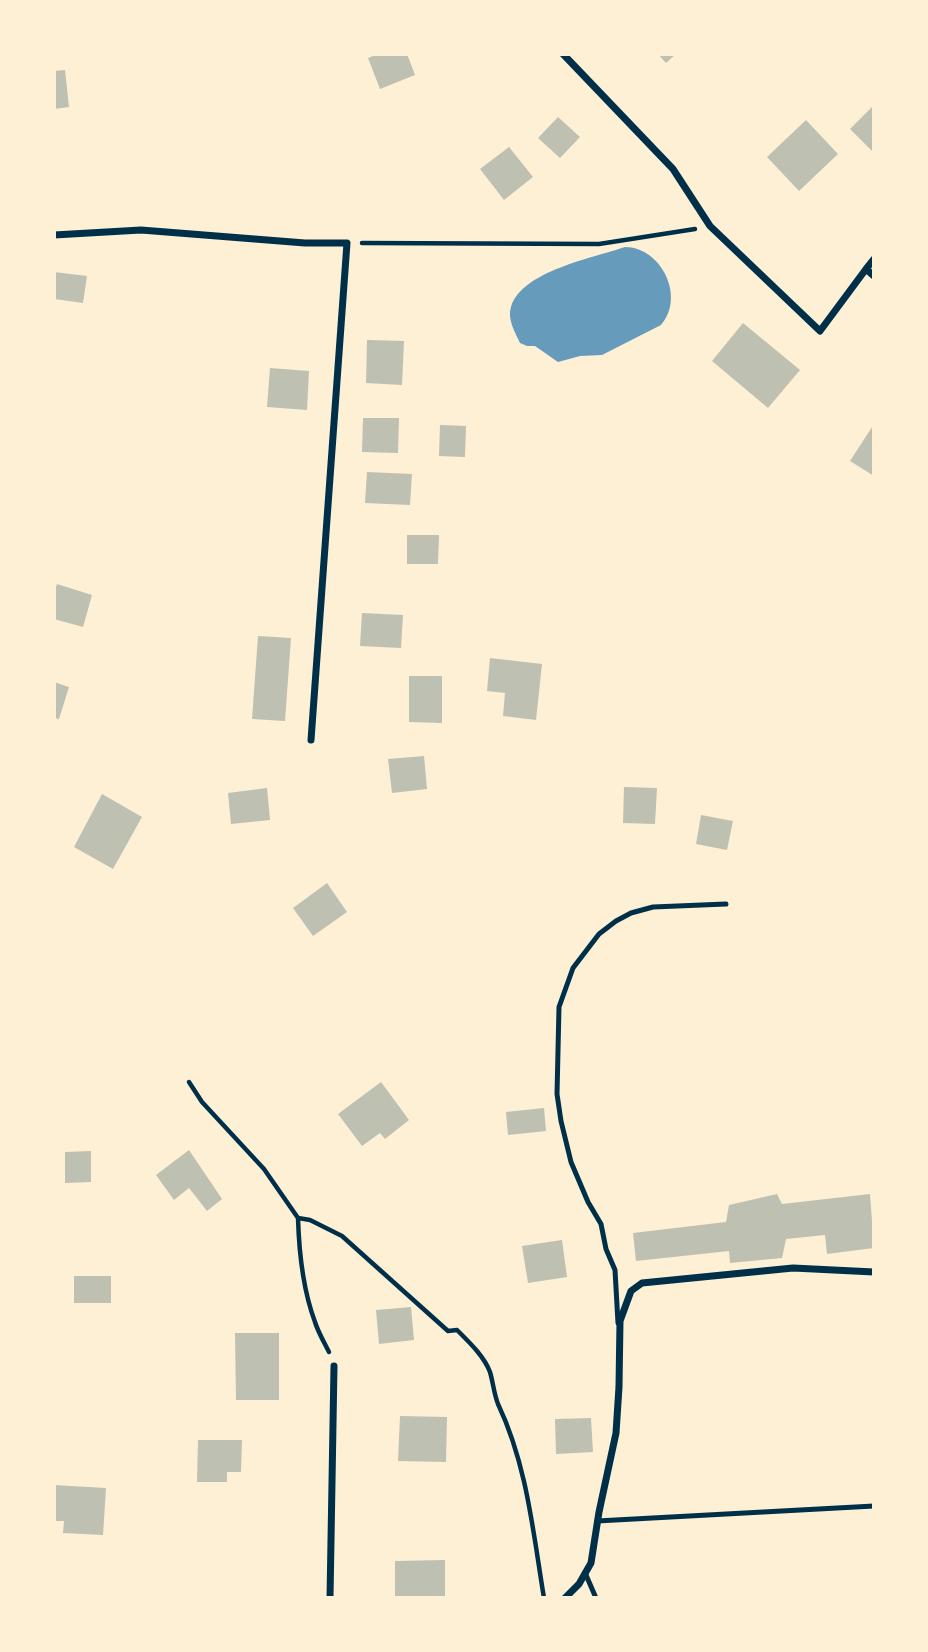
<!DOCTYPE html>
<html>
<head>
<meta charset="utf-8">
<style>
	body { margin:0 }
	#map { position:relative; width:928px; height:1652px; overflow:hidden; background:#fdf0d5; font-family:Commissioner,sans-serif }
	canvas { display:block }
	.frame { position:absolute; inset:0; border:56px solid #fdf0d5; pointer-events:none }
</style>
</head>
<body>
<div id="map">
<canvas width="928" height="1652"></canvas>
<div class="frame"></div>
</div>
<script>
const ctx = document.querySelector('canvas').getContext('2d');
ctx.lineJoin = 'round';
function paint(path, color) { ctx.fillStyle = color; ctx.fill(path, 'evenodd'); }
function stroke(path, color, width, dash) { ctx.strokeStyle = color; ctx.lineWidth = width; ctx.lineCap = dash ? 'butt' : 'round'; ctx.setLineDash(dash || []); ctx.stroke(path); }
const water = new Path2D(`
	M 625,247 C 661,247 686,297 661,325 L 602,355 L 580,356 L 558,362 L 535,346 L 527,346 L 520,343 C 515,332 507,319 511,307 C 522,271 593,258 625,247 Z`);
const building = new Path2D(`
	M 378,54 L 407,54 L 415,75 L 380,89 L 368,58 Z
	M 658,54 L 676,54 L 666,63 Z
	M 65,70 L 69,107 L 54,109 L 54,71 Z
	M 874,105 L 874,153 L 850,129 Z
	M 558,117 L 580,137 L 560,158 L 538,138 Z
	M 806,120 L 838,154 L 799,191 L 767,157 Z
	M 509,147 L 533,177 L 504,200 L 480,169 Z
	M 54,272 L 87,276 L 83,303 L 54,299 Z
	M 743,323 L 800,370 L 768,408 L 712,361 Z
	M 367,340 L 404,341 L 402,385 L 366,383 Z
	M 270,368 L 309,371 L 307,410 L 267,407 Z
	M 363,418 L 399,418 L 398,453 L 362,452 Z
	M 874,424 L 874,476 L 850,461 Z
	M 440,425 L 466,426 L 465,457 L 439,456 Z
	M 367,472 L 412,474 L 410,505 L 365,503 Z
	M 407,535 L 439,535 L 438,564 L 407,564 Z
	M 57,584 L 92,595 L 83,627 L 54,619 L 54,594 Z
	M 362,613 L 403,615 L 401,648 L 360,646 Z
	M 258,636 L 291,638 L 285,721 L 252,719 Z
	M 490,658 L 542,664 L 536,720 L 503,716 L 505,693 L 487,691 Z
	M 409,676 L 442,676 L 442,723 L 409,722 Z
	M 54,682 L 69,687 L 59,719 L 54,718 Z
	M 424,756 L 427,789 L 392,793 L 388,759 Z
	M 624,787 L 657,788 L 655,824 L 623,823 Z
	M 267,788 L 270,820 L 231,824 L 228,793 Z
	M 102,794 L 142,817 L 113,869 L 74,847 Z
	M 701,815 L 733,821 L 727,850 L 696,844 Z
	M 327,883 L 347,912 L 313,936 L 293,908 Z
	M 381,1082 L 409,1120 L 385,1139 L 380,1133 L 362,1146 L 338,1114 Z
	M 544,1108 L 546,1131 L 508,1135 L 506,1112 Z
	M 189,1150 L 222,1199 L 207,1211 L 189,1188 L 174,1200 L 156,1175 Z
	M 91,1151 L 91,1182 L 65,1183 L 65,1152 Z
	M 777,1194 L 782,1204 L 870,1194 L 874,1248 L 827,1254 L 825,1235 L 786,1239 L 782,1258 L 730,1263 L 729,1251 L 636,1261 L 633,1233 L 726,1222 L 729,1205 Z
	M 562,1240 L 567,1277 L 528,1283 L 522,1246 Z
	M 74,1276 L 111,1276 L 111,1303 L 74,1303 Z
	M 411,1307 L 414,1340 L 379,1344 L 376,1310 Z
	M 235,1333 L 279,1333 L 279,1400 L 236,1400 Z
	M 400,1416 L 447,1417 L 446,1462 L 398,1461 Z
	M 591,1418 L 593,1452 L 556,1454 L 555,1419 Z
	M 198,1440 L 242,1440 L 241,1472 L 227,1472 L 227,1482 L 197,1482 Z
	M 54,1485 L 106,1488 L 103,1535 L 63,1533 L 64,1521 L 54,1521 Z
	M 445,1560 L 445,1598 L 395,1598 L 395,1561 Z`);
const path = new Path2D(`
	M 362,243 L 599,244 L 695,229
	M 189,1082 L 202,1102 L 264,1169 L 298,1218 L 310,1220 L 342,1236 L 448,1331 L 457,1330 C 469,1342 484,1356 490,1372 C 493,1382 494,1394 498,1404 C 527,1465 533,1532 544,1598
	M 298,1218 C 299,1252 303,1290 315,1322 C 318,1332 324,1342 329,1352`);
const service = new Path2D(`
	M 618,1323 L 615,1270 L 606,1249 L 601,1224 L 588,1202 L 571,1162 L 561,1121 L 557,1094 L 559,1007 L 573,968 L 599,934 L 616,921 L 631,913 L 653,907 L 726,904
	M 597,1521 L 874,1506
	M 586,1575 L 596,1598`);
const minor = new Path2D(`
	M 563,54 L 673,169 L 710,226 L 820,331 L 866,269
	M 54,235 L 141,230 L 305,243 L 347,243 L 311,740
	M 874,259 L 866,269 L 874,276
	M 330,1598 L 334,1366
	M 565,1598 L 579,1584 L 591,1563 L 599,1512 L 616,1433 L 619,1387 L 620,1321 L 631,1291 L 642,1283 L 793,1268 L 874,1272`);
paint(water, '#669bbc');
paint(building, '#bec0b2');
stroke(path, '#003049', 4.5);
stroke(service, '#003049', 5);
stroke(minor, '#003049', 7);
</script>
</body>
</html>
